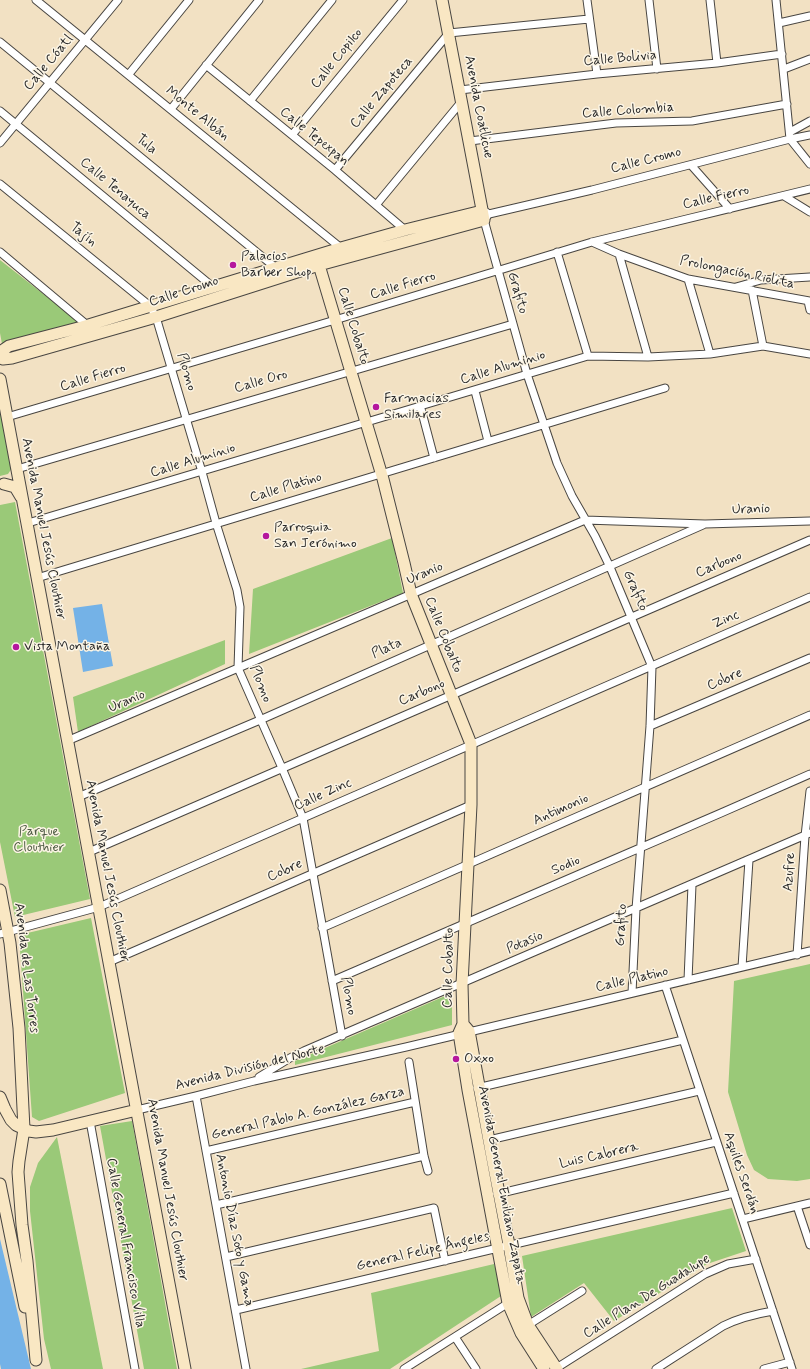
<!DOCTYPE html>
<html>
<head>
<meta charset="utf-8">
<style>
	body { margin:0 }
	canvas { display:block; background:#f2e1c3 }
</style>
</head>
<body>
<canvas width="810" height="1369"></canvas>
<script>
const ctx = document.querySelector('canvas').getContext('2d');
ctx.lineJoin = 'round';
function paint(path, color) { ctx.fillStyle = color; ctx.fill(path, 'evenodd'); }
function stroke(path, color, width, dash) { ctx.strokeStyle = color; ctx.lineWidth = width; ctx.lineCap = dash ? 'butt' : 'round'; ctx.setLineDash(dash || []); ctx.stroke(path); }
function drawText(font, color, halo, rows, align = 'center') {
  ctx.font = font + ' Mynerve,sans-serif'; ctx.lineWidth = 3; ctx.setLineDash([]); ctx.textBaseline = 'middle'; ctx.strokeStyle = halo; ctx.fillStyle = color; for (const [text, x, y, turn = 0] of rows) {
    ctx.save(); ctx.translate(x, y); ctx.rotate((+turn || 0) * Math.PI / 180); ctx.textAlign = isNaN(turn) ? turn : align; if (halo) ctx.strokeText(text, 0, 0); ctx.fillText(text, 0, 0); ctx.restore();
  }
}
const green = new Path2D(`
	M 0,260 L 79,322 L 2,344 L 0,333 Z
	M 0,410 L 12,468 L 8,474 L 0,476 Z
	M 15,502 L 90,899 L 15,917 L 0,842 L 0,505 Z
	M 392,538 L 403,593 L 249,654 L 253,589 Z
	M 225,640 L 225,664 L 78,732 L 73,697 Z
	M 91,918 L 125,1093 L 39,1121 L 32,1117 L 19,935 Z
	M 810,964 L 810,1179 L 797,1181 L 768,1179 L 754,1170 L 747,1155 L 728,1092 L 734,981 Z
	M 452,993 L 452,1025 L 295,1065 L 295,1061 Z
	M 132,1121 L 177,1369 L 144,1369 L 100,1126 Z
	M 57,1137 L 103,1369 L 51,1369 L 44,1339 L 30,1211 L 30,1187 L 38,1163 Z
	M 732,1208 L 746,1251 L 707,1264 L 614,1321 L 584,1283 L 531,1317 L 522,1256 Z
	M 494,1264 L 504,1294 L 390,1369 L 301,1369 L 379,1351 L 371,1293 Z`);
const water = new Path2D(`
	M 102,604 L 113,666 L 83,672 L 73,608 Z
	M 0,1239 L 31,1369 L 1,1369 L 0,1364 Z`);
const street = new Path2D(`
	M 36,0 L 341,248
	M 587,0 L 597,74
	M 649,0 L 657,69
	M 710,0 L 717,63
	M 776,0 L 790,139 L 810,164
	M 779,23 L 810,16
	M 0,42 L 276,268
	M 206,65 L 335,170 L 405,230
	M 784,69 L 810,59
	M 129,74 L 189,0
	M 460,90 L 597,74 L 717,63 L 782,54
	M 250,101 L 332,0
	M 171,109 L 259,0
	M 0,111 L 213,287
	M 790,132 L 810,121
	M 292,135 L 403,0
	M 470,141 L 616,123 L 692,121 L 787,104
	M 0,143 L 118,0
	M 691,165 L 730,209
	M 335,170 L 449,33 L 589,19
	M 0,184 L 150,306 L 156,317 L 202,472 L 216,523 L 237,590 L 240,607 L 238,668 L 282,768 L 303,818 L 342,1036
	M 784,196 L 810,212
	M 376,205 L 462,101
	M 486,212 L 489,214 L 592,190 L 790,139 L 810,135
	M 489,214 L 484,220 L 527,374 L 557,463 L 572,496 L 595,536 L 610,567 L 652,667 L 650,726 L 636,909 L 632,993
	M 592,242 L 619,254 L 688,279 L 810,301
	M 0,252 L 87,325
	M 557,252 L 588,356
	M 619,254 L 648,357
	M 688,279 L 710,354
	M 736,287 L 761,280 L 810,277
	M 752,290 L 763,346
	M 808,301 L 810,310
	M 475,391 L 488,441
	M 420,405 L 434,458
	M 7,417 L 335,320 L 592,242 L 810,189
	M 17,469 L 513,324
	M 28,523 L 588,356 L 648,357 L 710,354 L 763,346 L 810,354
	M 37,578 L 665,388
	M 650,726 L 810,658
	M 67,741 L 585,520 L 705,524 L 810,521
	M 78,797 L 260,720 L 703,525
	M 89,852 L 810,540
	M 322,928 L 810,715
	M 0,934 L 99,907 L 810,597
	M 797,955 L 805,836 L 810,791
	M 109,962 L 471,805
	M 742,967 L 749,860
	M 688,980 L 692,885
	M 332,981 C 491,912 651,844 810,774
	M 665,985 L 792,1369
	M 409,1062 L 424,1156 L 428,1171
	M 259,1077 L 290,1058 L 304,1051 L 810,833
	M 477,1088 L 683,1040
	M 196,1096 L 246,1369
	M 137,1110 L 196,1096 L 254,1081 L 406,1047 L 810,951
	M 90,1121 L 135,1369
	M 489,1140 L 699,1091
	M 206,1151 L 415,1102
	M 497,1194 L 716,1142
	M 216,1205 L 424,1156
	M 797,1206 L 810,1245
	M 743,1219 L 810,1203
	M 226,1257 L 434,1208 L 445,1261
	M 236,1310 L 498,1248 L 734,1193
	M 528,1325 L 582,1291
	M 455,1337 L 476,1369
	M 404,1369 L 510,1302
	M 555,1369 L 705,1274 L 728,1264 L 756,1259
	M 656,1369 L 723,1326 C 739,1318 755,1314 773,1311
	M 764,1369 L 790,1362`);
const secondary = new Path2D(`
	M 319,265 L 383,479 L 404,563 L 411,594 L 471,744 L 471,805 L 462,984 L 463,1024 L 459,1033 L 468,1090 L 508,1303 L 521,1333 L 544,1369
	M 0,352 L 9,346 L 82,327 L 341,248 L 405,230 L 482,211
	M 0,358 L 3,359 L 12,358 L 156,317 L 319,265 L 484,220 L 442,0
	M 0,379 L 185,1369
	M 4,484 L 15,487 L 21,497
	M 0,890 L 10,943 L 19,1028 L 24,1129 L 19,1161 L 18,1172 L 22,1225 L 27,1261 L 36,1360
	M 463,1024 L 469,1031 L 492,1157 L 509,1245 L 518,1298 L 528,1325 L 557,1369
	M 0,1097 L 5,1109 L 11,1120 L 16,1125 L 29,1131 L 36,1132 L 53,1130 L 137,1110
	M 0,1184 L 25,1307`);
const markers = [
	[233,265,4,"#b5179e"],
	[376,407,4,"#b5179e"],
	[266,536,4,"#b5179e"],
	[16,647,4,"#b5179e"],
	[456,1059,4,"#b5179e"]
];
const streetNames = [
	["Calle Copilco",337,59,-51],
	["Calle Bolivia",620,59,-5],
	["Calle Cóatl",49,63,-50],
	["Calle Zapoteca",382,93,-50],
	["Avenida Coatlicue",478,107,79],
	["Calle Colombia",628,111,-4],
	["Monte Albán",197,114,39],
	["Calle Tepexpan",314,137,39],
	["Tula",146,145,40],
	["Calle Cromo",646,161,-14],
	["Calle Tenayuca",115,189,40],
	["Calle Fierro",716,198,-13],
	["Tajín",83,235,39],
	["Prolongación Riolita",737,273,12],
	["Calle Fierro",403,286,-17],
	["Calle Cromo",184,292,-18],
	["Grafito",517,293,74],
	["Calle Cobalto",353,326,73],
	["Calle Aluminio",503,368,-17],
	["Plomo",186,372,74],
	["Calle Fierro",93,378,-17],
	["Calle Oro",261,382,-16],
	["Calle Aluminio",193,461,-17],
	["Calle Platino",286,488,-17],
	["Uranio",751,510,-2],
	["Avenida Manuel Jesús Clouthier",43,529,79],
	["Carbono",719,565,-23],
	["Uranio",425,574,-23],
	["Grafito",635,591,66],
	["Zinc",726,620,-24],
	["Calle Cobalto",443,635,68],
	["Plata",387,649,-24],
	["Cobre",725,680,-23],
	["Plomo",260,684,69],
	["Carbono",422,693,-23],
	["Uranio",127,702,-23],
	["Calle Zinc",323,795,-24],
	["Antimonio",561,810,-24],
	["Sodio",566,866,-23],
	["Avenida Manuel Jesús Clouthier",107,871,79],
	["Cobre",285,871,-24],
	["Azufre",790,872,-86],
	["Grafito",622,925,-87],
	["Potasio",525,943,-23],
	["Avenida de Las Torres",26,968,83],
	["Calle Cobalto",449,968,-89],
	["Calle Platino",632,980,-13],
	["Plomo",348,996,80],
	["Avenida División del Norte",250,1068,-14],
	["General Pablo A. González Garza",308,1114,-13],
	["Luis Cabrera",599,1156,-13],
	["Aquiles Serdán",741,1173,71],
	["Avenida General Emiliano Zapata",501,1185,79],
	["Avenida Manuel Jesús Clouthier",167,1190,80],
	["Antonio Díaz Soto y Gama",234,1230,79],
	["Calle General Francisco Villa",125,1243,80],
	["General Felipe Ángeles",423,1252,-13],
	["Calle Plan De Guadalupe",647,1297,-32]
];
const poiNames = [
	["Palacios",241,257],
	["Barber Shop",241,273],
	["Farmacias",384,399],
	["Similares",384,415],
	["Parroquia",274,528],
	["San Jerónimo",274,544],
	["Vista Montaña",24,647],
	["Oxxo",464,1059]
];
const parkNames = [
	["Parque",39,832],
	["Clouthier",39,848]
];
paint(green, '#9ac978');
paint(water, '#74b2e7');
stroke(street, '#494642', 9);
stroke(secondary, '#494642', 13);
stroke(street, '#fff', 7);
stroke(secondary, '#f9e7c3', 11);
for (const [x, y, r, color] of markers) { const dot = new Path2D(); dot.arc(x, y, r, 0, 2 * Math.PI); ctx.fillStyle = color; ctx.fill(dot); stroke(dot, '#fcf5e5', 1.5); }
drawText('14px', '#2b2b2b', '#fcf5e5', streetNames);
drawText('14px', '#2b2b2b', '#fcf5e5', poiNames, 'left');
drawText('14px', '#4c5a42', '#fcf5e5', parkNames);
</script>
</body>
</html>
